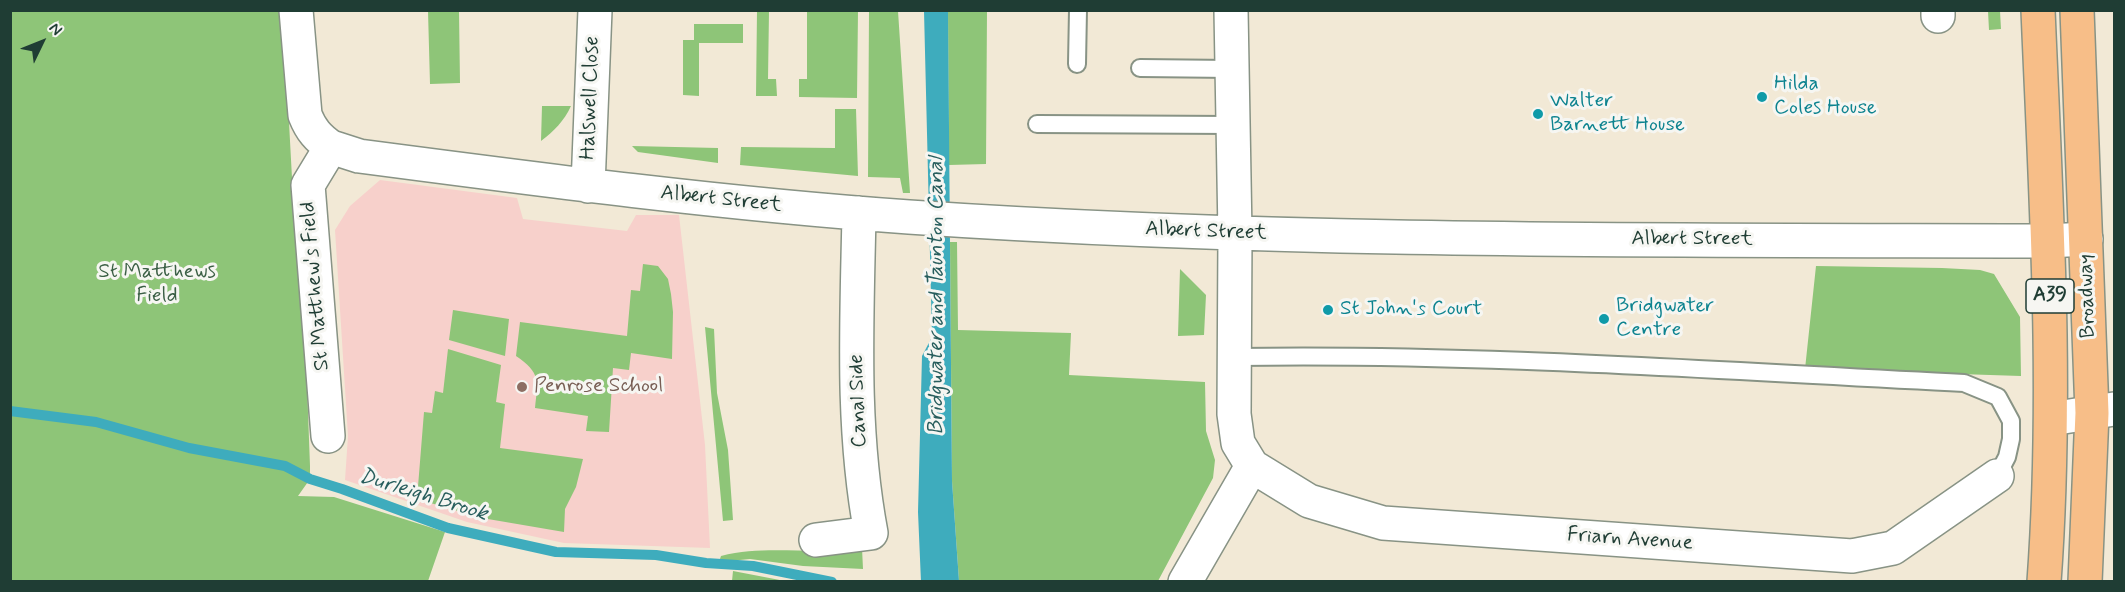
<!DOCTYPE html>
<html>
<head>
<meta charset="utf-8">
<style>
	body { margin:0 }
	#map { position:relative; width:2125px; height:592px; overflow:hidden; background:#f2e9d6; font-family:Mynerve,sans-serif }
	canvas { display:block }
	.frame { position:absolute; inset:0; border:12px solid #1f3d34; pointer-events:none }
	.north { position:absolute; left:12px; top:12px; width:60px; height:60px; -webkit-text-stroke:4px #f6f6f2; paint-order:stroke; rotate:47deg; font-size:16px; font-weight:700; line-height:24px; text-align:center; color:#1f3d34 }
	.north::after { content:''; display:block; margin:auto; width:21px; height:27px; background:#1f3d34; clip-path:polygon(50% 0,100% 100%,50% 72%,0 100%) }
</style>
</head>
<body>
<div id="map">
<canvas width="2125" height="592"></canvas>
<div class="frame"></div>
<div class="north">N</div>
</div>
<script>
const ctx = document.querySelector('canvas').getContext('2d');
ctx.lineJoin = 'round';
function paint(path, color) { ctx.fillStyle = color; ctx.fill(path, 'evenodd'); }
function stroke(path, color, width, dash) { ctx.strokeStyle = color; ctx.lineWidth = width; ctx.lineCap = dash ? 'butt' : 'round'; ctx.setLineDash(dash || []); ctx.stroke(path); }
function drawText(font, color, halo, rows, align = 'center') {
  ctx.font = font + ' Mynerve,sans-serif'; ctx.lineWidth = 6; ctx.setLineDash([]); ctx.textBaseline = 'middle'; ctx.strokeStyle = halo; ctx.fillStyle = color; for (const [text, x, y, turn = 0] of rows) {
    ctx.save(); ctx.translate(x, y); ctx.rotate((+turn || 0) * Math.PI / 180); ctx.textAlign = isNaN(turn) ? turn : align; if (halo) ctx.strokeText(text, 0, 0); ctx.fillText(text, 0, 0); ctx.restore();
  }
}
const built = new Path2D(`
	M 380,180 L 517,198 L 523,219 L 627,231 L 636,215 L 679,215 L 705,445 L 710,548 L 564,543 L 467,522 L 345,480 L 348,436 L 335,230 L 350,206 Z`);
const green = new Path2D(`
	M 10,11 L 283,11 L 292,178 L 303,279 L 310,466 L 310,479 L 298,496 L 334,497 L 445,532 L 428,581 L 11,581 Z
	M 428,11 L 459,11 L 460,83 L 430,84 Z
	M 757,11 L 769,11 L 768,79 L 776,79 L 777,96 L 756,96 Z
	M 807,11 L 858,11 L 857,98 L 799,97 L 799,79 L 807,79 Z
	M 869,11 L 898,11 L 910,193 L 903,193 L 900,178 L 868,177 Z
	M 948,11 L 987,11 L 986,164 L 949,165 Z
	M 1988,11 L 2000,11 L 2001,29 L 1989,30 Z
	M 694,24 L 743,24 L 743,43 L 699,43 L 699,96 L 683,95 L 683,40 L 694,40 Z
	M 542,106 L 571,106 C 564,121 554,131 541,141 Z
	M 835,109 L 856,109 L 858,176 L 740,165 L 741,147 L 835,148 Z
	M 632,146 L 718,148 L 718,163 L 638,152 Z
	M 950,242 L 957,242 L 958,330 L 1071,333 L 1069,375 L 1205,382 L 1206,431 L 1215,460 L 1213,478 L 1158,581 L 959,581 L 952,481 Z
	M 643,264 L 658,266 L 668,279 L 671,294 L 673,312 L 672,359 L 631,353 L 629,370 L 613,368 L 609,432 L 586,431 L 588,416 L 535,408 C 538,381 541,373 516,356 L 520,322 L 627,336 L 631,290 L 640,291 Z
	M 1816,266 L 1942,268 L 1980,270 L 1994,274 L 2020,317 L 2021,376 L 1805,369 Z
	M 1180,269 L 1206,295 L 1204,335 L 1178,336 Z
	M 453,310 L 509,319 L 505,356 L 449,340 Z
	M 705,327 L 714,329 L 717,393 L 728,450 L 733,520 L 723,521 Z
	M 448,349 L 501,365 L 496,402 L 505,404 L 500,448 L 583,459 L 576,487 L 565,509 L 564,532 L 482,518 L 417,499 L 424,412 L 432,413 L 435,391 L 443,393 Z
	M 862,548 L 863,569 L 803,566 L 750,559 L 719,562 L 721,556 C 769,544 814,556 862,548 Z
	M 733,571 L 785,581 L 732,581 Z`);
const water = new Path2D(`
	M 948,10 L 952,481 L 959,581 L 921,582 L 918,512 L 922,356 L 932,337 L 924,11 Z`);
const stream = new Path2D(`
	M 10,411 L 96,422 L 189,448 L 285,466 L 310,479 L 342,489 L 448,528 L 556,552 L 656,555 L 706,563 L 753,566 L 832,582`);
const lane = new Path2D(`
	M 1077,64 L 1078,10
	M 1140,68 L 1232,69
	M 1037,124 L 1233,125
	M 1234,357 C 1477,353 1721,371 1964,383 L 1998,397 L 2011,421 L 2011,439 L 2007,457 L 1997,476`);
const street = new Path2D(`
	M 296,10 L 305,115 C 311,130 318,138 331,147 L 308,185 L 328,436
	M 1231,10 L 1235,234 L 1234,414 L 1238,443 L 1252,466 L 1309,501 L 1383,523 L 1852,556 L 1893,548 L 1997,476
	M 1938,10 L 1938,16
	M 331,147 L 359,156 C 542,180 725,204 909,217 C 1288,243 1668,240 2048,241 L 2086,239
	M 588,186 L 595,10
	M 2051,419 L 2114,409
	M 816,540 L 871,533 C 851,426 857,321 859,213
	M 1185,582 L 1252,466`);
const primary = new Path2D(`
	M 2038,10 C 2046,201 2058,391 2044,582
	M 2077,10 L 2092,413 L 2085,582`);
const markers = [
	[1762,97,6,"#0f9aa8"],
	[1538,114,6,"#0f9aa8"],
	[1328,310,6,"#0f9aa8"],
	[1604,319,6,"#0f9aa8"],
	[522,387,6,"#8d6e63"]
];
const shields = [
	[2050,296,48]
];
const shieldNames = [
	["A39",2050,296]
];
const cultureNames = [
	["Hilda",1774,85],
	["Coles House",1774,109],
	["Walter",1550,102],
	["Barnett House",1550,126],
	["Bridgwater",1616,307],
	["Centre",1616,331],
	["St John's Court",1340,310]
];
const streetNames = [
	["Halswell Close",591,98,-88],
	["Albert Street",721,200,6],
	["Albert Street",1206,232,2],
	["Albert Street",1692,240],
	["St Matthew's Field",316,286,-95],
	["Broadway",2088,296,-92],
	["Canal Side",859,401,-92],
	["Friarn Avenue",1630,540,4]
];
const parkNames = [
	["St Matthews",157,273],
	["Field",157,297]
];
const educationNames = [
	["Penrose School",534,387]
];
const waterNames = [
	["Bridgwater and Taunton Canal",937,296,-90],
	["Durleigh Brook",423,496,17]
];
paint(built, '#f7d0cb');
paint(green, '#8ec578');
paint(water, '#3eacbd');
stroke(stream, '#3eacbd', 10);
stroke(lane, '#889385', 20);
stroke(street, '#889385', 36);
stroke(primary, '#889385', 36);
stroke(lane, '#fff', 16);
stroke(street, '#fff', 33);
stroke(primary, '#f7be88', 33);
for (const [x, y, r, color] of markers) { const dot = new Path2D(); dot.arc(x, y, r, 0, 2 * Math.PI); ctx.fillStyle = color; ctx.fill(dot); stroke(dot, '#f6f6f2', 2); }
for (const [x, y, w] of shields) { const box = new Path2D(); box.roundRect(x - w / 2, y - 17, w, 34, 4.5); ctx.fillStyle = '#f6f6f2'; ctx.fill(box); stroke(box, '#1f3d34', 1.5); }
drawText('bold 20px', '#1f3d34', null, shieldNames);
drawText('21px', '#0d838f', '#f6f6f2', cultureNames, 'left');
drawText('21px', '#1f3d34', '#f6f6f2', streetNames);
drawText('21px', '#3b5f45', '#f6f6f2', parkNames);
drawText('21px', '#785e54', '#f6f6f2', educationNames, 'left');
drawText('italic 22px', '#285e5d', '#f6f6f2', waterNames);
</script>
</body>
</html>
